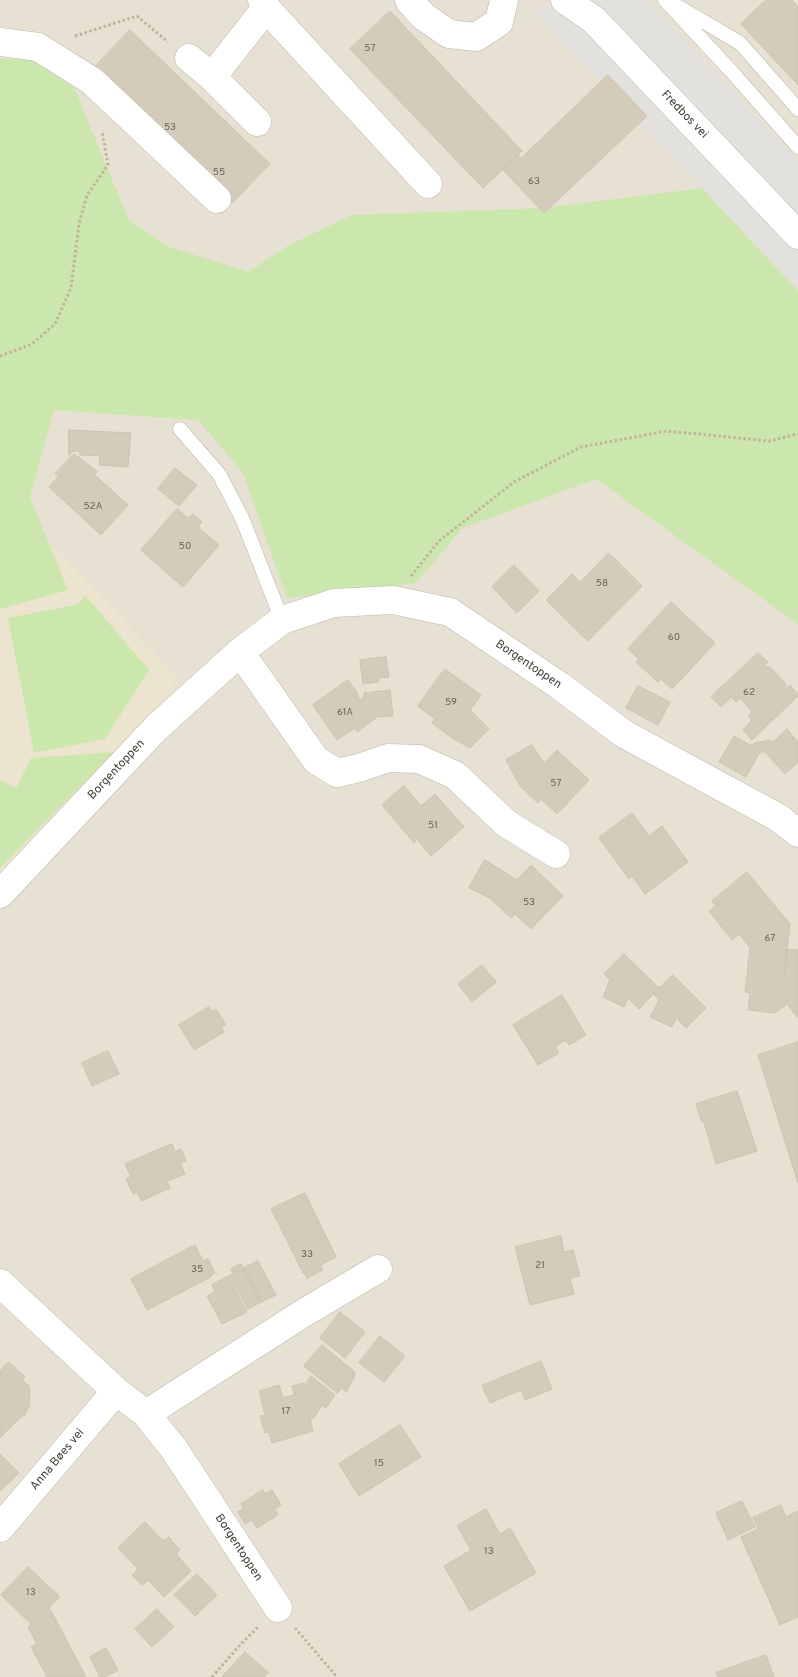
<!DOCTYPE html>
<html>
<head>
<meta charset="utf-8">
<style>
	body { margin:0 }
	canvas { display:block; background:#f3efe5 }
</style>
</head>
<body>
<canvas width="798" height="1677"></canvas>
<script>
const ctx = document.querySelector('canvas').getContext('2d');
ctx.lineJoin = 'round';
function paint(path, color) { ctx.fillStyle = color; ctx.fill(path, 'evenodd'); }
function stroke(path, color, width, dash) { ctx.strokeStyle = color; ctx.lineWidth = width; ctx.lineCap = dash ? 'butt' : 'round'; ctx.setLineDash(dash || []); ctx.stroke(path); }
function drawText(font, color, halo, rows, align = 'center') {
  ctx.font = font + ' Overpass,sans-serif'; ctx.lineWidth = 5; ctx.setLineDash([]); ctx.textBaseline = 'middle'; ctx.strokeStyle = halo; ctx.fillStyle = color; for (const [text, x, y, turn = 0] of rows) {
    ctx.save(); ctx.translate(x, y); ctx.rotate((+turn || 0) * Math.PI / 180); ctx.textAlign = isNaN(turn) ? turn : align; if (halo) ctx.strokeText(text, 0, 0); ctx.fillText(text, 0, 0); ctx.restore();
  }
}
const residential = new Path2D(`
	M 0,0 L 798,0 L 798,1677 L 0,1677 Z`);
const education = new Path2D(`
	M 0,521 L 34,527 L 179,677 L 114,760 L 0,874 Z`);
const green = new Path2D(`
	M 0,59 L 34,59 L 75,89 L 128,219 L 167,246 L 248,272 L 289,245 L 352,215 L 544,208 L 702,188 L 798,291 L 798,624 L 596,479 L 463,528 L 416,583 L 287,598 L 243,473 L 198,420 L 54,410 L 30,497 L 68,590 L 0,609 Z
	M 85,595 L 149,670 L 105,739 L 34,753 L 8,618 L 79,604 Z
	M 114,752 L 0,868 L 0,780 L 16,788 L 31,758 Z`);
const parking = new Path2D(`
	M 563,0 L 646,0 L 798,160 L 798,289 L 535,13 Z`);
const building = new Path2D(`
	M 766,0 L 792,0 L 798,7 L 798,85 L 741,24 Z
	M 390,11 L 522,151 L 483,188 L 350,49 Z
	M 130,30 L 270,164 L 232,203 L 93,69 Z
	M 608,75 L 647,116 L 544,213 L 503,170 L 518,155 L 521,158 Z
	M 69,430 L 131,433 L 128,467 L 99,465 L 100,456 L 80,455 L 80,451 L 73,451 L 69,455 Z
	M 74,454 L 97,471 L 95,475 L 128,505 L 101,535 L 49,487 L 59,476 L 55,474 Z
	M 175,468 L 197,485 L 179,506 L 158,489 Z
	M 177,509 L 188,518 L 193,514 L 202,522 L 198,527 L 219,545 L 183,587 L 141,550 Z
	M 609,553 L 642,586 L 588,641 L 546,600 L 572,574 L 580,582 Z
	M 514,565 L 539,591 L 517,613 L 492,587 Z
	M 671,602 L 715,643 L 672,689 L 661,679 L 658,682 L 636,662 L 639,659 L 628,649 Z
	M 758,653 L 768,662 L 764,666 L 771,668 L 785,683 L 786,689 L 790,685 L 798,694 L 798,696 L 752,740 L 743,730 L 752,720 L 748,716 L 752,712 L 740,698 L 736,702 L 731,697 L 721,707 L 711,697 Z
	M 386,657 L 389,677 L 378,678 L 379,682 L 363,684 L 360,660 Z
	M 445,669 L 481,695 L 470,710 L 489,729 L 470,748 L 452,738 L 432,723 L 435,719 L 418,706 Z
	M 348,680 L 358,694 L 357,695 L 360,700 L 364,697 L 364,693 L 390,690 L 393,716 L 377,717 L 357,732 L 355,728 L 337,740 L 313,705 Z
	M 638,686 L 670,702 L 658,725 L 626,708 Z
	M 787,729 L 798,742 L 798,762 L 785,774 L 765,752 L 760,752 L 746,777 L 719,762 L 734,736 L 752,746 L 754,743 L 770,740 L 773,742 Z
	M 532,745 L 544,763 L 557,750 L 589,780 L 557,814 L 541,799 L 538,803 L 520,786 L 506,760 Z
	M 404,786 L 421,806 L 435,794 L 464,827 L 431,856 L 417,839 L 414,843 L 382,805 Z
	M 632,813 L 649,836 L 662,826 L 688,862 L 645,894 L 632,876 L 629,879 L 599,838 Z
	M 485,860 L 517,880 L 531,865 L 563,896 L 531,929 L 515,914 L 511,918 L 490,898 L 469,888 Z
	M 747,872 L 790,924 L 784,974 L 785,975 L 787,949 L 798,950 L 798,1018 L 787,1004 L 775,1013 L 748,1010 L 750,993 L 745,992 L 750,948 L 739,934 L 732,940 L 709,911 L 716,906 L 712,901 Z
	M 624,954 L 659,988 L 639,1009 L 628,998 L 624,1007 L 603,997 L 610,980 L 604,974 Z
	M 482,965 L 496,982 L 472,1002 L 458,984 Z
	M 673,975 L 706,1008 L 686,1028 L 676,1018 L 672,1027 L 650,1017 L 659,1000 L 653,994 Z
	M 562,995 L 586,1035 L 569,1045 L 566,1040 L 555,1046 L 559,1053 L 538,1065 L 513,1025 Z
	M 209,1007 L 212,1012 L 216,1009 L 226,1025 L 221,1027 L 224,1032 L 194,1050 L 179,1025 Z
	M 798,1042 L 798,1183 L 758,1055 Z
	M 108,1051 L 119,1074 L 92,1086 L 82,1063 Z
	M 737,1091 L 757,1151 L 716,1164 L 704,1122 L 702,1122 L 696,1104 Z
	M 172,1144 L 175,1152 L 181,1149 L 186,1161 L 180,1163 L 185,1174 L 167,1181 L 170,1188 L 141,1201 L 137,1192 L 133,1194 L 126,1179 L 131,1177 L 125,1164 Z
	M 305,1193 L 336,1257 L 320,1265 L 323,1270 L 307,1278 L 304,1272 L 303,1273 L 271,1209 Z
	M 561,1236 L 564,1252 L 573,1250 L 580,1276 L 570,1278 L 574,1294 L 530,1305 L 515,1247 Z
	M 195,1245 L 203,1261 L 208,1259 L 215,1273 L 210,1276 L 211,1277 L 147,1310 L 131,1279 Z
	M 258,1261 L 276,1295 L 261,1302 L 244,1268 Z
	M 241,1264 L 261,1302 L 248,1309 L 230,1275 L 233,1274 L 231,1269 Z
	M 229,1276 L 247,1312 L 222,1324 L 207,1296 L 215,1292 L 212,1285 Z
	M 340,1312 L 365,1332 L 345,1358 L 320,1338 Z
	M 380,1336 L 405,1356 L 384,1382 L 359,1363 Z
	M 322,1345 L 355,1372 L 354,1374 L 355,1375 L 346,1392 L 342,1388 L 337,1393 L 304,1366 Z
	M 541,1361 L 552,1389 L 525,1400 L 521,1390 L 490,1403 L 482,1386 Z
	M 9,1362 L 25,1377 L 22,1380 L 29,1386 L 30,1389 L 29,1406 L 24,1417 L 23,1415 L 0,1438 L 0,1371 Z
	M 311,1376 L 335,1395 L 326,1408 L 322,1405 L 314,1418 L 310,1419 L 313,1431 L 272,1443 L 269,1432 L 265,1433 L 260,1416 L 265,1415 L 259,1391 L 279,1385 L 283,1398 L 297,1394 L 294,1394 L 292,1386 L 304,1383 L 305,1385 Z
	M 400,1425 L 421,1457 L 359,1496 L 339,1464 Z
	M 0,1454 L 19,1473 L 0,1491 Z
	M 263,1490 L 265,1494 L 272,1490 L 281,1505 L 275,1509 L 278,1515 L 257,1528 L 252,1520 L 245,1524 L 238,1512 L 244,1508 L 241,1504 Z
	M 742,1501 L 755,1527 L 728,1540 L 716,1513 Z
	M 781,1505 L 786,1517 L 798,1511 L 798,1617 L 780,1625 L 741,1537 L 758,1529 L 753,1518 Z
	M 486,1509 L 500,1534 L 510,1528 L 536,1573 L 470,1611 L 444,1566 L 471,1550 L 457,1526 Z
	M 145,1522 L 163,1541 L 169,1537 L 180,1550 L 176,1554 L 191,1571 L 164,1597 L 148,1580 L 142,1585 L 132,1575 L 138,1569 L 118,1548 Z
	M 28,1567 L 60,1597 L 49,1607 L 86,1677 L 47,1677 L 31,1647 L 37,1644 L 28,1627 L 31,1624 L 1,1595 Z
	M 197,1574 L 217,1595 L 195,1616 L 174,1595 Z
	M 157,1609 L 174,1627 L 152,1647 L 135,1629 Z
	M 106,1648 L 118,1670 L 105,1677 L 100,1677 L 90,1657 Z
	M 245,1652 L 268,1672 L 264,1677 L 222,1677 Z
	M 766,1655 L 774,1677 L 718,1677 L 716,1673 Z`);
const path = new Path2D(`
	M 75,36 L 137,16 L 168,42
	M 0,356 L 32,344 L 55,324 L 71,288 L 79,224 L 87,195 L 108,165 L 102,131
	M 411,576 L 439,541 L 514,482 L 581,447 L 667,431 L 769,441 L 798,434
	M 295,1628 L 337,1677
	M 212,1677 L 239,1646 L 258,1627`);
const lane = new Path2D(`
	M 665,0 L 732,72 L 798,147
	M 677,6 L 740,43 L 798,109
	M 180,429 L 219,474 L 242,518 L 282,620`);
const street = new Path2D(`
	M 262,0 L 266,8 L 428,184
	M 409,0 L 423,16 L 449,34 L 476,37 L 499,22 L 504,0
	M 565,0 L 594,20 L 798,235
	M 0,42 L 38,47 L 92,81 L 217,199
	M 189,58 L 212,77
	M 257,122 L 212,77 L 266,8
	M 240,652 L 316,760 L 337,773 L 359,768 L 388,758 L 419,759 L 455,775 L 507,824 L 556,854
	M 0,894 L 156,728 L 240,652 L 282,620 L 334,603 L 393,600 L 450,612 L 560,686 L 624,734 L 779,818 L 798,833
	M 0,1283 L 116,1391 L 146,1414 L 174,1449 L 278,1608
	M 146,1414 L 302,1314 L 378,1269
	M 0,1528 L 116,1391`);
const numberNames = [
	["57",370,49],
	["53",170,128],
	["55",219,173],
	["63",534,182],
	["52A",93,507],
	["50",185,547],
	["58",602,584],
	["60",674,638],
	["62",749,693],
	["59",451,703],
	["61A",345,713],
	["57",556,784],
	["51",433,826],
	["53",529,903],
	["67",770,939],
	["33",307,1255],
	["21",540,1266],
	["35",197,1270],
	["17",286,1412],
	["15",379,1464],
	["13",489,1552],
	["13",31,1593]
];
const streetNames = [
	["Fredbos vei",684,115,46],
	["Borgentoppen",528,665,34],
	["Borgentoppen",117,770,-47],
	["Anna Bøes vei",58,1460,-50],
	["Borgentoppen",238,1548,57]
];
paint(residential, '#e7e1d3');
paint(education, '#ece4cf');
paint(green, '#cce7ad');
paint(parking, '#e3e1dd');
paint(building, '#d4cbbb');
stroke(building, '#cfc3ae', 1);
stroke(lane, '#beb7a8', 15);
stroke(street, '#beb7a8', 29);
stroke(path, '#c0b399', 3, [2.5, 2.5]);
stroke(lane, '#fff', 14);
stroke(street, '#fff', 28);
drawText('10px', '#696256', null, numberNames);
drawText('12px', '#453f35', '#fff', streetNames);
</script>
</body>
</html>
